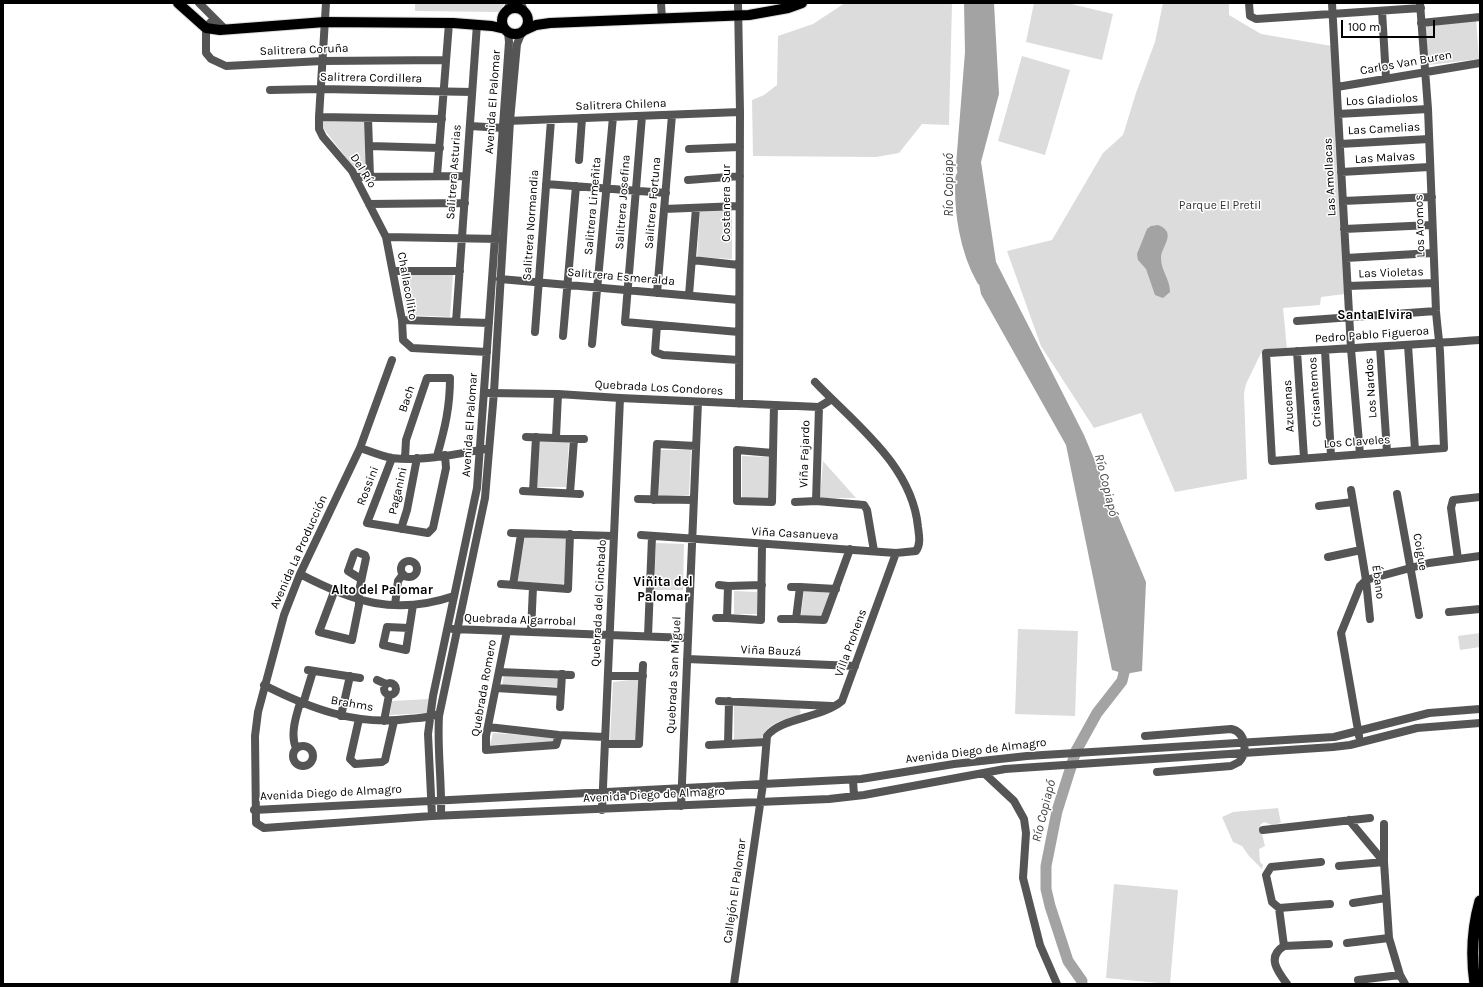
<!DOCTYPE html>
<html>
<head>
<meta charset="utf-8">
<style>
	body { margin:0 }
	#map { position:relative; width:1483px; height:987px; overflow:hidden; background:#fff; font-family:Karla,sans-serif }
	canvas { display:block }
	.frame { position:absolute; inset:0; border:4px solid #000; pointer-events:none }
	.scale { position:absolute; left:1341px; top:20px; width:94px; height:18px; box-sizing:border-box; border:2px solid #000; border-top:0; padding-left:5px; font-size:12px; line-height:14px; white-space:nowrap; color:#000; -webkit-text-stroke:3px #fff; paint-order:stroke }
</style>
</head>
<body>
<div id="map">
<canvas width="1483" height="987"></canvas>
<div class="frame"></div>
<div class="scale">100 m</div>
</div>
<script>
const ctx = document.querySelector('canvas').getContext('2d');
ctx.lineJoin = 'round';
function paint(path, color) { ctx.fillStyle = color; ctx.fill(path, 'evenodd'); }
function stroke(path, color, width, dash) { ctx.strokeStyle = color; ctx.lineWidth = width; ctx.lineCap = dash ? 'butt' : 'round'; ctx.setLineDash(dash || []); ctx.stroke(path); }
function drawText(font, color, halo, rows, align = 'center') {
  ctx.font = font + ' Karla,sans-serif'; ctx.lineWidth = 3; ctx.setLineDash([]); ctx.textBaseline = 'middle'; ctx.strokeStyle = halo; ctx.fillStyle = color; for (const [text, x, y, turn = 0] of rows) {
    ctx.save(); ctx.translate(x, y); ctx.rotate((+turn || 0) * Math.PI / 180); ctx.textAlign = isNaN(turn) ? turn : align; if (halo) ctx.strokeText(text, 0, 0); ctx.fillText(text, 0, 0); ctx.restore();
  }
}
const green = new Path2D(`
	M 415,3 L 505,3 L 500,12 L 495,12 L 415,11 Z
	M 845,3 L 952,3 L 949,125 L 922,124 L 899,153 L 876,157 L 753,156 L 752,100 L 764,95 L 777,85 L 778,36 L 813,24 Z
	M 1034,3 L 1067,3 L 1113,14 L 1102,60 L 1026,42 Z
	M 1163,3 L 1229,3 L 1229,15 L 1261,34 L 1332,46 L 1345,294 L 1321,297 L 1320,305 L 1283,308 L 1287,349 L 1261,353 L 1246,384 L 1244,393 L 1247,479 L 1175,492 L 1141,413 L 1094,428 L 1041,346 L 1007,251 L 1052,240 L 1103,153 L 1123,135 L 1136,93 L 1155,42 Z
	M 1476,19 L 1479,59 L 1428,65 L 1424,23 Z
	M 1022,56 L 1070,70 L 1045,155 L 998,141 Z
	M 322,119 L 365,119 L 367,172 L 358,173 L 323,128 Z
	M 732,210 L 732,259 L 697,257 L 700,212 Z
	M 400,274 L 453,275 L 450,317 L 407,315 Z
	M 539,441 L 569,441 L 566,487 L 537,487 Z
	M 660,450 L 691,450 L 689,495 L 659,496 Z
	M 742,456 L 769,457 L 768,499 L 742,497 Z
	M 823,461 L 856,498 L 820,498 Z
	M 528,536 L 567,538 L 565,582 L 562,585 L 519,583 L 517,579 L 525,538 Z
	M 656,543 L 684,544 L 683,590 L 654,590 Z
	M 734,591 L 757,592 L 758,614 L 734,614 Z
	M 804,591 L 831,593 L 822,617 L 801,616 Z
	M 1018,629 L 1078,631 L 1075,716 L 1015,714 Z
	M 1480,633 L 1480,647 L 1460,650 L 1458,636 Z
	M 504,675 L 559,678 L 558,687 L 502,685 Z
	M 639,679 L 636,741 L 610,741 L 613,682 Z
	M 429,699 L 428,713 L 390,715 L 392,701 Z
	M 734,706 L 799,708 L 801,712 L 799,715 C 785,720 768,722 762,738 L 734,740 Z
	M 493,733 L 552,737 L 556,741 L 554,743 L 490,745 Z
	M 1278,808 L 1281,823 L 1272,825 L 1264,822 L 1260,825 L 1265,846 L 1259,849 L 1260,862 L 1263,865 L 1262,869 L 1249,856 L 1242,846 L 1233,842 L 1222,817 L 1233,812 Z
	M 1114,884 L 1178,890 L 1170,984 L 1106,978 Z`);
const water = new Path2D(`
	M 964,3 L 994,3 L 999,94 L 981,162 L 996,262 L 1084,435 L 1146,582 L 1142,671 L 1125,674 L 1112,670 L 1066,445 L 981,294 L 956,165 L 965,52 Z
	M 1158,225 C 1178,233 1161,246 1161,258 C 1161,271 1170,279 1170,292 L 1163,298 L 1155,295 L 1146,269 L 1138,260 L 1137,254 L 1147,229 L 1151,226 Z`);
const river = new Path2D(`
	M 961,177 C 959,211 965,250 982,280
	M 1082,981 L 1068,961 L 1050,906 L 1046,889 L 1046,866 L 1057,811 L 1076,751 L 1097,713 L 1122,681 L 1127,660`);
const minor = new Path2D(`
	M 199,3 L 225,29
	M 326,3 L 319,117 L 319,129 L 323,137 L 352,171 L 386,237 L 500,239
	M 521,3 L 524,11
	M 661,3 L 662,19
	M 738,3 L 740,112 L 739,404
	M 1249,3 L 1250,16 L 1256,19 L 1421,8
	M 1332,3 L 1351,349 L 1360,454
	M 1420,3 L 1428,109 L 1436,311 C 1437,325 1439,338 1440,352 L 1444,448 L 1272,461 L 1266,353 C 1337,349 1409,345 1480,340
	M 507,10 L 510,3
	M 1382,11 L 1386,78
	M 214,18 L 206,28 L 206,53 L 211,59 L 226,66 L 322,61 L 445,60
	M 1421,23 L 1480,17
	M 1337,87 L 1480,63
	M 270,90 L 321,89 L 472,92
	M 1338,114 L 1428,109
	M 642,116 L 625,322 L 739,332
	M 319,117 L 442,119
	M 368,118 L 370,177
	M 507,121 L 740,112
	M 470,126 L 503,128
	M 1340,144 L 1429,139
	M 369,146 L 440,148
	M 689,149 L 740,147
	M 579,160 L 582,118
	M 1341,172 L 1429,167
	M 437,176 L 449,23
	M 355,177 L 466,176
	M 688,180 L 740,176
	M 546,184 L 666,193
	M 1343,201 L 1432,197
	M 369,204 L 465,203
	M 664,209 L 739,206
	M 1344,229 L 1432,225
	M 386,237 L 402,320 L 403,340 L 412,348 L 487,352
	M 1346,258 L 1433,253
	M 692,260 L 739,265
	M 393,271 L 460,271
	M 500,279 L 739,300
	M 1348,286 L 1435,283
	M 657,293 L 672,115
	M 689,295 L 696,208
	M 402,320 L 489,323
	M 1297,321 L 1436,311
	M 456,322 L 477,24
	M 657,325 L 655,352 L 663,355 L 739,360
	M 535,332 L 551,120
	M 563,336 L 576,186
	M 592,344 L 613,117
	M 1408,345 L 1415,450
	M 1380,347 L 1387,452
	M 1325,350 L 1331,456
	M 1297,351 L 1304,458
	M 392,360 L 360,448 L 300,574 L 284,615 L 258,712 L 255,736 L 256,823 L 264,828 L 432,816 L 829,799 L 864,795 L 1005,769 L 1333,747 L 1350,745 L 1417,728 L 1480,723
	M 489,393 L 558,394 L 620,398 L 819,407 L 832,399
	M 819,407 L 816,501 L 864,505 L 867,510 L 874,551
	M 526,437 L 584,439
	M 556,437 L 558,394
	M 360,448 C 370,451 381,456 392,458 C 419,462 458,454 485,449
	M 773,453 L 737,450 L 737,501 L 772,502 L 774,405
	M 392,458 L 367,523 L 428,533 L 433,528 L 446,468 L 445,455
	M 405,458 L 406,440 L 427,378 L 450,378 C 450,407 445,428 437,456
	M 1351,490 L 1366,580 L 1370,619
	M 523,491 L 580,494
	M 533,491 L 536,437
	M 570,493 L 574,439
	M 1397,494 L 1419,615
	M 638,499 L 693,500
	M 654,500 L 657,444 L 696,446
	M 795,502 L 816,501
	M 1319,506 L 1353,502
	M 401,529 L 407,510 L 417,458
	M 511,533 L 614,536
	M 641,535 L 896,553 L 916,551 C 921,544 919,535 918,527 C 912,465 855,424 815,382
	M 1328,557 L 1361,550
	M 1458,559 L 1451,508 L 1453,500 L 1480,497
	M401 569a8 8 0 1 1 16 0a8 8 0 1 1-16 0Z
	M 300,574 C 353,602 395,616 454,596
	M 501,584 L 568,589 L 570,534
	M 513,585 L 521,534
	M 719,585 L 728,586
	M 762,585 L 728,586 L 727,618 L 761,620 L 762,545
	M 791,587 L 800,587
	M 836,589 L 800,587 L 796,619 L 824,620 L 850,549
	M 334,592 L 319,632 L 352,640 L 359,605 L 359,591 L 366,558 L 365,555 L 357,552 L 354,554 L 348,571 L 361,579
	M 395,605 L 398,581 L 403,574
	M 1449,612 L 1480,609
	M 716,618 L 727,618
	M 781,619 L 796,619
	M 409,628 L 387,627 L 383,645 L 406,650 L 413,605
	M 453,629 L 688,638
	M 507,631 L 486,736 L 486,750 L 556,745 L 559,735
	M 531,632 L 533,587
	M 648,636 L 652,537
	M 687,659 L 855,666
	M 308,670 L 360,678
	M 499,672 L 571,675
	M 608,676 L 643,676
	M 377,680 L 386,684
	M384 689a6 6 0 1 1 12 0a6 6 0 1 1-12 0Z
	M 264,685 C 309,708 356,726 408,719 C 417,718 427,718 435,715
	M 496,688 L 561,692
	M 719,701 L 832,706
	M 303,704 L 313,671
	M 560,707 L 562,674
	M 341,716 L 350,676
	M 359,719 L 350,759 L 355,764 L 382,762 L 385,760 L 394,721
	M 384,721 L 389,695
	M 488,727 L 559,735 L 605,737
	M 1145,736 L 1231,729 C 1246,732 1248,752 1239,762 L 1231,766 L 1157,772
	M 1359,736 L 1341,633 L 1360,586 L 1366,580 L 1429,563 L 1480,556
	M 605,744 L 639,744 L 643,665
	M 728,744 L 729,701
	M 709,745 L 766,742
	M293 756a10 10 0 1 1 20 0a10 10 0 1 1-20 0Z
	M 296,748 C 290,735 296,716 300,703
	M 984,773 L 1014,801 L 1024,819 L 1026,833 L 1023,878 L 1040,945 L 1057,984
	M 853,780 L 854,796
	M 681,806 L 698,402
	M 254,810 L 861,779 L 954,764 L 1027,756 L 1334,737 L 1429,713 L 1480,709
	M 602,810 L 620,398
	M 441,815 C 442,782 437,749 439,716 L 485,498 L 494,392 L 510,121 L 517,44 L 522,32
	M 432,816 L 428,734 L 433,696 L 477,488 L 509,42 L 508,32
	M 1349,820 L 1384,862 L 1389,938 L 1400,975 L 1405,984
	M 1263,830 L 1370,818
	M 1321,862 L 1271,867 L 1266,875 L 1272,902 L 1279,908 L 1330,904
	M 1339,866 L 1384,862 L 1384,824
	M 1353,903 L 1386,898
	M 1279,908 L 1284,946
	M 1347,943 L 1389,938
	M 1358,980 L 1400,975
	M 734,984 L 763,784 L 767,736 C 780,718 822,718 842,701 L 896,553
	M 1287,984 C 1278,972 1266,957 1284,946 L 1329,944`);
const major = new Path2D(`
	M 178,3 L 206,28 L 220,30 L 325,22 L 453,23 L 492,26 L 505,29
	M502 21a13 13 0 1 1 26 0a13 13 0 1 1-26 0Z
	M 525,30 L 536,25 L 550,23 L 749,15 L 788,8 L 802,3`);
const highway = new Path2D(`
	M 1475,984 C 1471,956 1472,929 1480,901`);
const streetNames = [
	["Salitrera Coruña",304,50,-2],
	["Carlos Van Buren",1406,63,-10],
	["Salitrera Cordillera",371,78,1],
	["Los Gladiolos",1382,100,-3],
	["Avenida El Palomar",493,102,-86],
	["Salitrera Chilena",621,105,-2],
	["Las Camelias",1384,129,-3],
	["Las Malvas",1385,158,-3],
	["Del Río",363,171,58],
	["Salitrera Asturias",454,172,-86],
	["Las Amollacas",1330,177,-93],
	["Salitrera Josefina",623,202,-86],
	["Salitrera Fortuna",653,203,-85],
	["Costanera Sur",727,203,-90],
	["Salitrera Limeñita",593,206,-85],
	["Salitrera Normandia",531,225,-86],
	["Los Aromos",1420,226,-92],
	["Las Violetas",1391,273,-2],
	["Salitrera Esmeralda",621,277,5],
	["Challacollito",407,286,80],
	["Pedro Pablo Figueroa",1372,335,-4],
	["Quebrada Los Condores",659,388,3],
	["Los Nardos",1371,388,-94],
	["Crisantemos",1315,392,-94],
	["Bach",407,399,-71],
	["Azucenas",1289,406,-93],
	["Avenida El Palomar",470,425,-86],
	["Los Claveles",1357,442,-4],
	["Viña Fajardo",805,454,-88],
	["Rossini",368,486,-69],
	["Paganini",398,491,-77],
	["Viña Casanueva",795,534,3],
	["Avenida La Producción",299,552,-66],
	["Coigue",1420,552,80],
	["Ébano",1378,582,82],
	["Quebrada del Cinchado",599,603,-87],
	["Quebrada Algarrobal",520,620,2],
	["Villa Prohens",851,643,-70],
	["Viña Bauzá",771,651,2],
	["Quebrada San Miguel",674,675,-87],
	["Quebrada Romero",484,688,-80],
	["Brahms",352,704,10],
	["Avenida Diego de Almagro",976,751,-7],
	["Avenida Diego de Almagro",331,793,-3],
	["Avenida Diego de Almagro",654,795,-3],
	["Callejón El Palomar",735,891,-82]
];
const parkNames = [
	["Parque El Pretil",1220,206]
];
const waterNames = [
	["Río Copiapó",949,185,-90],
	["Río Copiapó",1106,485,76],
	["Río Copiapó",1044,811,-76]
];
const neighbourhoodNames = [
	["Santa Elvira",1375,315],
	["Viñita del",663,582],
	["Palomar",663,597],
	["Alto del Palomar",382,590]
];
paint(green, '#dcdcdc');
paint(water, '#a3a3a3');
stroke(river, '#a3a3a3', 11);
stroke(major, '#dbdbdb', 12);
stroke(highway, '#dbdbdb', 13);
stroke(minor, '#555', 8);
stroke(major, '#000', 10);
stroke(highway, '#000', 11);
drawText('12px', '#000', '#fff', streetNames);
drawText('12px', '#333', '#fff', parkNames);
drawText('italic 13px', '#444', '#fff', waterNames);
drawText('bold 13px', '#000', '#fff', neighbourhoodNames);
</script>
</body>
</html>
